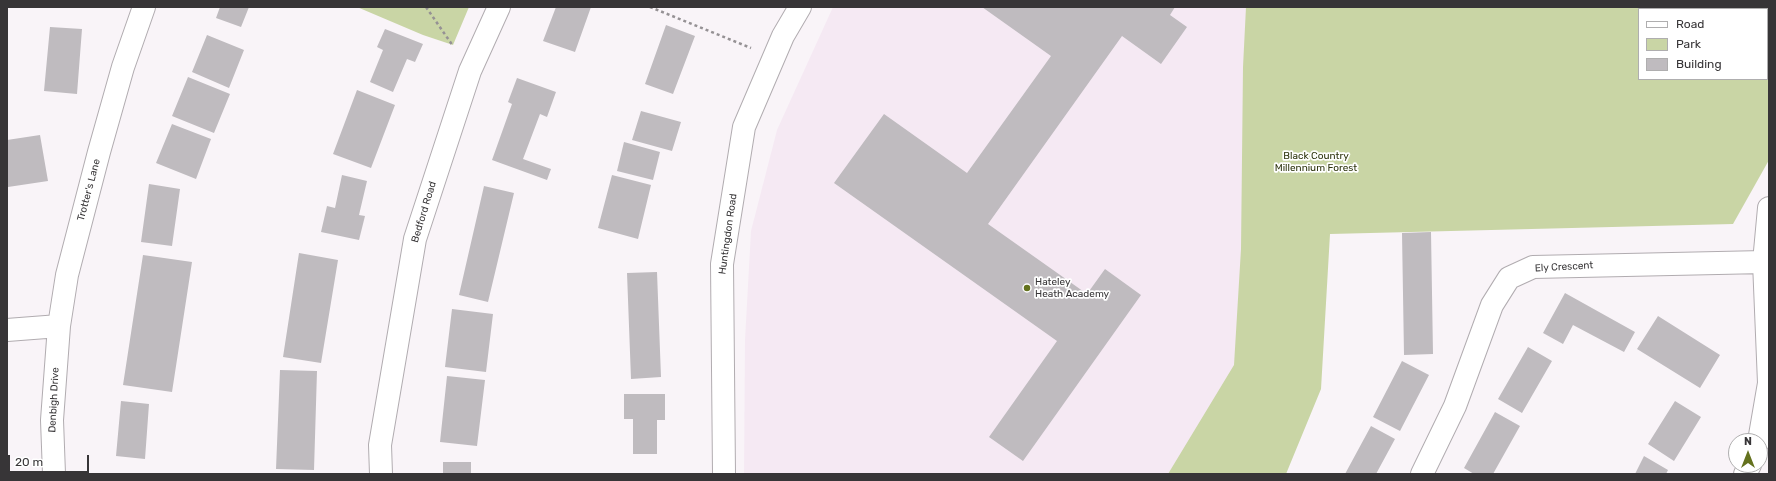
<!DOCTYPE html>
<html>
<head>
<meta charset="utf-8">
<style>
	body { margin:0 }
	#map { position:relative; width:1776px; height:481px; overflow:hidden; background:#f9f4f8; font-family:Rubik,sans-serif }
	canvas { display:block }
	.frame { position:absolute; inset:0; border:8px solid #373537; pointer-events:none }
	.legend { position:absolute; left:1638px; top:8px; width:130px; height:72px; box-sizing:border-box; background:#fff; border:1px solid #afaeaf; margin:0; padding:5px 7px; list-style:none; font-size:12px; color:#373537 }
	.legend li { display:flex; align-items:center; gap:8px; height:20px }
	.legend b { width:20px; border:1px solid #afaeaf }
	.north { position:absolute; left:1728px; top:433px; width:40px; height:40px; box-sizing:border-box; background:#fff; border:1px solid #afaeaf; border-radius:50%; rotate:0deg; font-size:11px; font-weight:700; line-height:16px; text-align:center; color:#373537 }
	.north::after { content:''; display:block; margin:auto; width:14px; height:18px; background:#64721e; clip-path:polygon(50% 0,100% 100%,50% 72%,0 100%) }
	.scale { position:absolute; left:8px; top:455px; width:81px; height:18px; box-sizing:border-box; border:2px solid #373537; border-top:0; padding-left:5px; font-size:12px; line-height:14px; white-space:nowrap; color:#373537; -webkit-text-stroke:3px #fff; paint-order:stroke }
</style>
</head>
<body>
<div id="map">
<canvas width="1776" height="481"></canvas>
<div class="frame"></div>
<ul class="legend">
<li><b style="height:5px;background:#fff"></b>Road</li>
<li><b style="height:11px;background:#c9d5a5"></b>Park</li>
<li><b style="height:11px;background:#bfbbbf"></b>Building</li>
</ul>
<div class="north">N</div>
<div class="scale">20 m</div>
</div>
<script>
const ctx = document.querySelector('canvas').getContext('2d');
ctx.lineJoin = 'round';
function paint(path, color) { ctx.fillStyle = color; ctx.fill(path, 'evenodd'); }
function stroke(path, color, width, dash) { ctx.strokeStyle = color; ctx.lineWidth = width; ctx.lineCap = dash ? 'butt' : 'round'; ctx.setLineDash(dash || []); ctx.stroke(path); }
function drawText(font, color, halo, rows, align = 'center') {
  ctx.font = font + ' Rubik,sans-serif'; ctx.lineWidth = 3.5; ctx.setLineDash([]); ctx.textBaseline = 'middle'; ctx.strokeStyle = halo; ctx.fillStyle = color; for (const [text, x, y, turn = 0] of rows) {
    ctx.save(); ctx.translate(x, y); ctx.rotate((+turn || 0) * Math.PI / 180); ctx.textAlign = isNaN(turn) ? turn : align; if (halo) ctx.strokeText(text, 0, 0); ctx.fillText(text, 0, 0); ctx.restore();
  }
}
const built = new Path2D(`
	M 833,7 L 1285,7 L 1315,235 L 1217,474 L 744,474 L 745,340 L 751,231 L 777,130 Z`);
const green = new Path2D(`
	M 357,7 L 469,7 L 453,45 L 423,35 Z
	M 1246,7 L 1769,7 L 1769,160 L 1733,224 L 1330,234 L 1321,389 L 1286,474 L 1168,474 L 1234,365 L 1241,249 L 1243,67 ZM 1639,9 L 1767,9 L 1767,79 L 1639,79 Z`);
const building = new Path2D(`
	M 220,7 L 249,7 L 241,27 L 216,18 Z
	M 556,7 L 591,7 L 575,52 L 543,41 Z
	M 982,7 L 1175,7 L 1170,15 L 1187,27 L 1161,64 L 1122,36 L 988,224 L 1087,294 L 1105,269 L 1141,295 L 1023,461 L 989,437 L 1057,341 L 834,183 L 884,114 L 967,173 L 1051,56 Z
	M 666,25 L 695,36 L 673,94 L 645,84 Z
	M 50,27 L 82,29 L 77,94 L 44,91 Z
	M 385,29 L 423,44 L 415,62 L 407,59 L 393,92 L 370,82 L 383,50 L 377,47 Z
	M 207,35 L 244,50 L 229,88 L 192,72 Z
	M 188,77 L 230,94 L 214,133 L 172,116 Z
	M 517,78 L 556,92 L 547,117 L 540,114 L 523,159 L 551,169 L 547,180 L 492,160 L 512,104 L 508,102 Z
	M 357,90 L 395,105 L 371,168 L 333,154 Z
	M 641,111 L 681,122 L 672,151 L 632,140 Z
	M 172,124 L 211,139 L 196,179 L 156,163 Z
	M 40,135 L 48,181 L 8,187 L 7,140 Z
	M 624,142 L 660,152 L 653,180 L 617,171 Z
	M 342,175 L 367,181 L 359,215 L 365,216 L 359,240 L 321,232 L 327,206 L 335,208 Z
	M 612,175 L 651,185 L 638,239 L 598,228 Z
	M 149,184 L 180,189 L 172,246 L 141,242 Z
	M 484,186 L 514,193 L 488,302 L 459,295 Z
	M 1431,232 L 1433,354 L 1404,355 L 1402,233 Z
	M 299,253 L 338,260 L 321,363 L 283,357 Z
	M 143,255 L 192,262 L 172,392 L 123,385 Z
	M 657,272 L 661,377 L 631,379 L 627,273 Z
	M 1565,293 L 1635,332 L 1624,352 L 1573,325 L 1563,344 L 1543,333 Z
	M 452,309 L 493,314 L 486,372 L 445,367 Z
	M 1658,316 L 1720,355 L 1700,388 L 1637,349 Z
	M 1528,347 L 1552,361 L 1522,413 L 1498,399 Z
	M 1402,361 L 1429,375 L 1400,431 L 1373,417 Z
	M 280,370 L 317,371 L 314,470 L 276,469 Z
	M 447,376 L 485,380 L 477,446 L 440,442 Z
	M 624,394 L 665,394 L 665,420 L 657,420 L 657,454 L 633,454 L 633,419 L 624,419 Z
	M 121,401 L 149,404 L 145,459 L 116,456 Z
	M 1675,401 L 1701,417 L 1674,461 L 1648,444 Z
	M 1495,412 L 1520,426 L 1493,474 L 1474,474 L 1464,468 Z
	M 1371,426 L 1395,439 L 1376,474 L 1345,474 Z
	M 1644,456 L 1668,470 L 1666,474 L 1635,474 Z
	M 443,462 L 471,462 L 471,474 L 443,474 Z`);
const path = new Path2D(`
	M 426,7 L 453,46
	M 650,7 L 751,48`);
const street = new Path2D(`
	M 7,330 L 59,326 L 67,275 L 99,152 L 123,67 L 144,7
	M 1759,441 L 1769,383 L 1764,262 L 1769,208
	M 54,474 L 52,420 L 59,326
	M 381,474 L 380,445 L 415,239 L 470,71 L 499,7
	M 724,474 L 722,264 L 744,127 L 783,36 L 800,7
	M 1422,474 L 1455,406 L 1492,305 L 1509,278 L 1533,267 L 1764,262
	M 1745,474 L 1750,465`);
const markers = [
	[1027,288,4,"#64721e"]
];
const parkNames = [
	["Black Country",1316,156],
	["Millennium Forest",1316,168]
];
const streetNames = [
	["Trotter's Lane",89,190,-75],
	["Bedford Road",424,212,-73],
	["Huntingdon Road",728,234,-82],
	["Ely Crescent",1564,267,-3],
	["Denbigh Drive",54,400,-87]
];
const poiNames = [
	["Hateley",1035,282],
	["Heath Academy",1035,294]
];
paint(built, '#f5e9f3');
paint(green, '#c9d5a5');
paint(building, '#bfbbbf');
stroke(street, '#b1acb0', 24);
stroke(path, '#959194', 2.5, [3, 3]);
stroke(street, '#fff', 22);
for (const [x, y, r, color] of markers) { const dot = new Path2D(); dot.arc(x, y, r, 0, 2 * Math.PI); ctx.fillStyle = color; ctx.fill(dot); stroke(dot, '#fff', 1.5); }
drawText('10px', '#2c330d', '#fff', parkNames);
drawText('10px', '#373537', '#fff', streetNames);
drawText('10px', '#373537', '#fff', poiNames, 'left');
</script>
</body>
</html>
